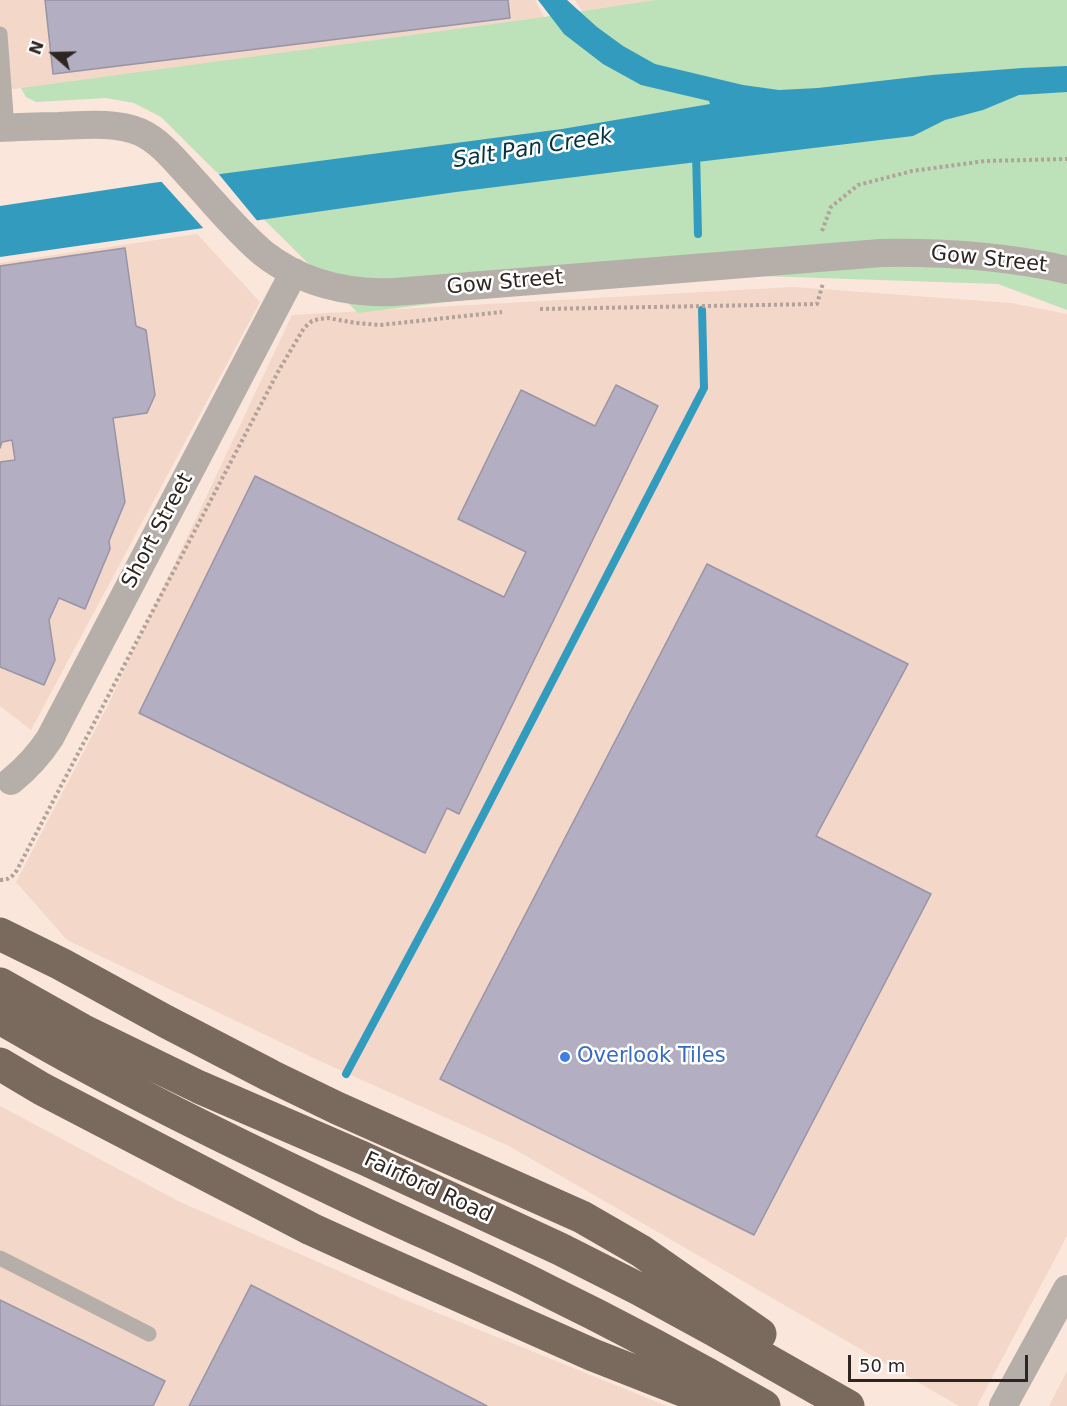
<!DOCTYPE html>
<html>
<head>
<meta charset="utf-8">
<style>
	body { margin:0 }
	#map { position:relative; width:1067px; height:1406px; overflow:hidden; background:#fae6db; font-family:"DejaVu Sans",sans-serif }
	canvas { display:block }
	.north { position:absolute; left:24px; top:24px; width:60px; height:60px; -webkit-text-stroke:4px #fff; paint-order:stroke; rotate:290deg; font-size:16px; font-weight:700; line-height:24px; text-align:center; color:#2d2521 }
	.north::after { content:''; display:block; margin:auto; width:21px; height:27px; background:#2d2521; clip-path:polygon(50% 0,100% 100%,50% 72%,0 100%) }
	.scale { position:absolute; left:848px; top:1355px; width:180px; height:27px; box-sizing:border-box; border:3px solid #2d2521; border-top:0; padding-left:8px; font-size:18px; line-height:21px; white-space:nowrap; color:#2d2521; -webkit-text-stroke:4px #fff; paint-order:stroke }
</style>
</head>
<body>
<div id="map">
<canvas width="1067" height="1406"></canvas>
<div class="north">N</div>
<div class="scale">50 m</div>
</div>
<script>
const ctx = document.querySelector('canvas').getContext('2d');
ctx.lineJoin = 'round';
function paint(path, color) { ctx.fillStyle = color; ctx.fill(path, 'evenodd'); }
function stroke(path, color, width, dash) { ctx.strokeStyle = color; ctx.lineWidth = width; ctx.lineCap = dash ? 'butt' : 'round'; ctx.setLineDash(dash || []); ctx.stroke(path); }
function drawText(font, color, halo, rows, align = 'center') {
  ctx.font = font + ' "DejaVu Sans",sans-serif'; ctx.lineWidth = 5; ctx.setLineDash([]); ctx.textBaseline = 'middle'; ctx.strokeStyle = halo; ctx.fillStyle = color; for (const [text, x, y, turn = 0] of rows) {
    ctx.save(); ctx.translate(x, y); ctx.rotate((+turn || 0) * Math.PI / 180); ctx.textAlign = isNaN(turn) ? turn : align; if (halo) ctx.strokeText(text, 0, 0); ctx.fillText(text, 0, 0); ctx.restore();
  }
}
const built = new Path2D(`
	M 0,0 L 535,0 L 544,17 L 0,91 Z
	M 575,0 L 654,0 L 582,11 Z
	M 197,234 L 260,302 L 31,730 L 0,706 L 0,263 Z
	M 793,287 L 1011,303 L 1067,314 L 1067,1236 L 977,1406 L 959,1406 L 509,1146 L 322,1062 L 67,940 L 16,882 L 107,707 L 292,315 Z
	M 0,1106 L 180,1202 L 403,1299 L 667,1406 L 0,1406 Z
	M 1067,1371 L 1067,1406 L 1049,1406 Z`);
const green = new Path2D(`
	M 654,0 L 1067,0 L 1067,310 L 998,284 L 761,276 L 544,290 L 358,313 L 161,117 L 134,103 L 106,98 L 36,102 L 26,97 L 21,88 L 544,17 Z`);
const water = new Path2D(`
	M 538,0 L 567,0 L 597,27 L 623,46 L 655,64 L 743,85 L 779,90 L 818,88 L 932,75 L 1022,68 L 1067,66 L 1067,92 L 1019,95 L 983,110 L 945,120 L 913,136 L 631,170 L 456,192 L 0,257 L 0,206 L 152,183 L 562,129 L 710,104 L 709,101 L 641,85 L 603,64 L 564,34 Z`);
const pier = new Path2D(`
	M 217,172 L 259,223 L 205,230 L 159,179 Z`);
const stream = new Path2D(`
	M 696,152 L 698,234
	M 346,1074 L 437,904 L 704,388 L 702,310`);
const building = new Path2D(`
	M 45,0 L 508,0 L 510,18 L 53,74 Z
	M 125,248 L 136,326 L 146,330 L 155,395 L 147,413 L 113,418 L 125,502 L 109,541 L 110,549 L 85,609 L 59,598 L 49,620 L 55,660 L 44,685 L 0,667 L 0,462 L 15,460 L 12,440 L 2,442 L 0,448 L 0,266 Z
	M 616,385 L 658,406 L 459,814 L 447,808 L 425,853 L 139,713 L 255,476 L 504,597 L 526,552 L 458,519 L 521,390 L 595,426 Z
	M 707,564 L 908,664 L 816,836 L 931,894 L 754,1235 L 440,1079 Z
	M 251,1285 L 487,1406 L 189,1406 Z
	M 0,1300 L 165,1381 L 153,1406 L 0,1406 Z`);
const path = new Path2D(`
	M 822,231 L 831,207 L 858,185 L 912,171 L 985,161 L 1067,159
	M 540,309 L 817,304 L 823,283
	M 0,880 C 9,880 12,877 17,870 L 279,370 L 304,328 L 312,321 L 319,319 L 328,318 L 356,323 L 380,325 L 502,312`);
const lane = new Path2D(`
	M 0,34 L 7,128
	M 0,1258 L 149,1334`);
const street = new Path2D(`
	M 0,128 C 20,127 39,126 59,126 C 86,125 115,122 140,132 C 162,142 178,164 194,181 C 216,205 238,232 263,253 C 301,283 348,294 395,292 L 881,253 C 944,252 1005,256 1067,270
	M 11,781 C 27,768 39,755 50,738 L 294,272
	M 1003,1406 L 1067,1289`);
const highway = new Path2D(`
	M 0,934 L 61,964 L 165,1021 L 271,1076 L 337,1108 L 582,1217 L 641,1251 L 760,1334
	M 0,984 L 82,1030 L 199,1087 L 363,1158 L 560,1249 L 639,1289 L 714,1330 L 848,1406
	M 0,1018 C 116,1086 238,1145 359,1202 C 420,1231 483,1258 544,1289 C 618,1325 691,1364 764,1406
	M 0,1064 L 42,1089 L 311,1229 L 366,1254 L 593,1355 L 723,1406`);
const markers = [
	[565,1057,6,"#3f7fe0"]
];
const streetNames = [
	["Gow Street",989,260,6],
	["Gow Street",505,283,-5],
	["Short Street",158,531,-62],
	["Fairford Road",428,1188,25]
];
const shopNames = [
	["Overlook Tiles",577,1057]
];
const waterNames = [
	["Salt Pan Creek",533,149,-9]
];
paint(built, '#f3d7c8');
paint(green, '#bde1b8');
paint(water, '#339cbe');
paint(pier, '#fae6db');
stroke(stream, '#339cbe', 8);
paint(building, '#b3aec1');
stroke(building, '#9894a6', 1.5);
stroke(path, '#b2a299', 4, [3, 3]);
stroke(lane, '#b6aea8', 15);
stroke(street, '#b6aea8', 28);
stroke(highway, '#796a5d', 33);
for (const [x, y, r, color] of markers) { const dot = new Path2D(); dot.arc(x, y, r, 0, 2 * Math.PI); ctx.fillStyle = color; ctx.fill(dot); stroke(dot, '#fff', 2); }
drawText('21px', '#2d2521', '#fff', streetNames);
drawText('21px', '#366cbe', '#fff', shopNames, 'left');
drawText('italic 22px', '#043442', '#fff', waterNames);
</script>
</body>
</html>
